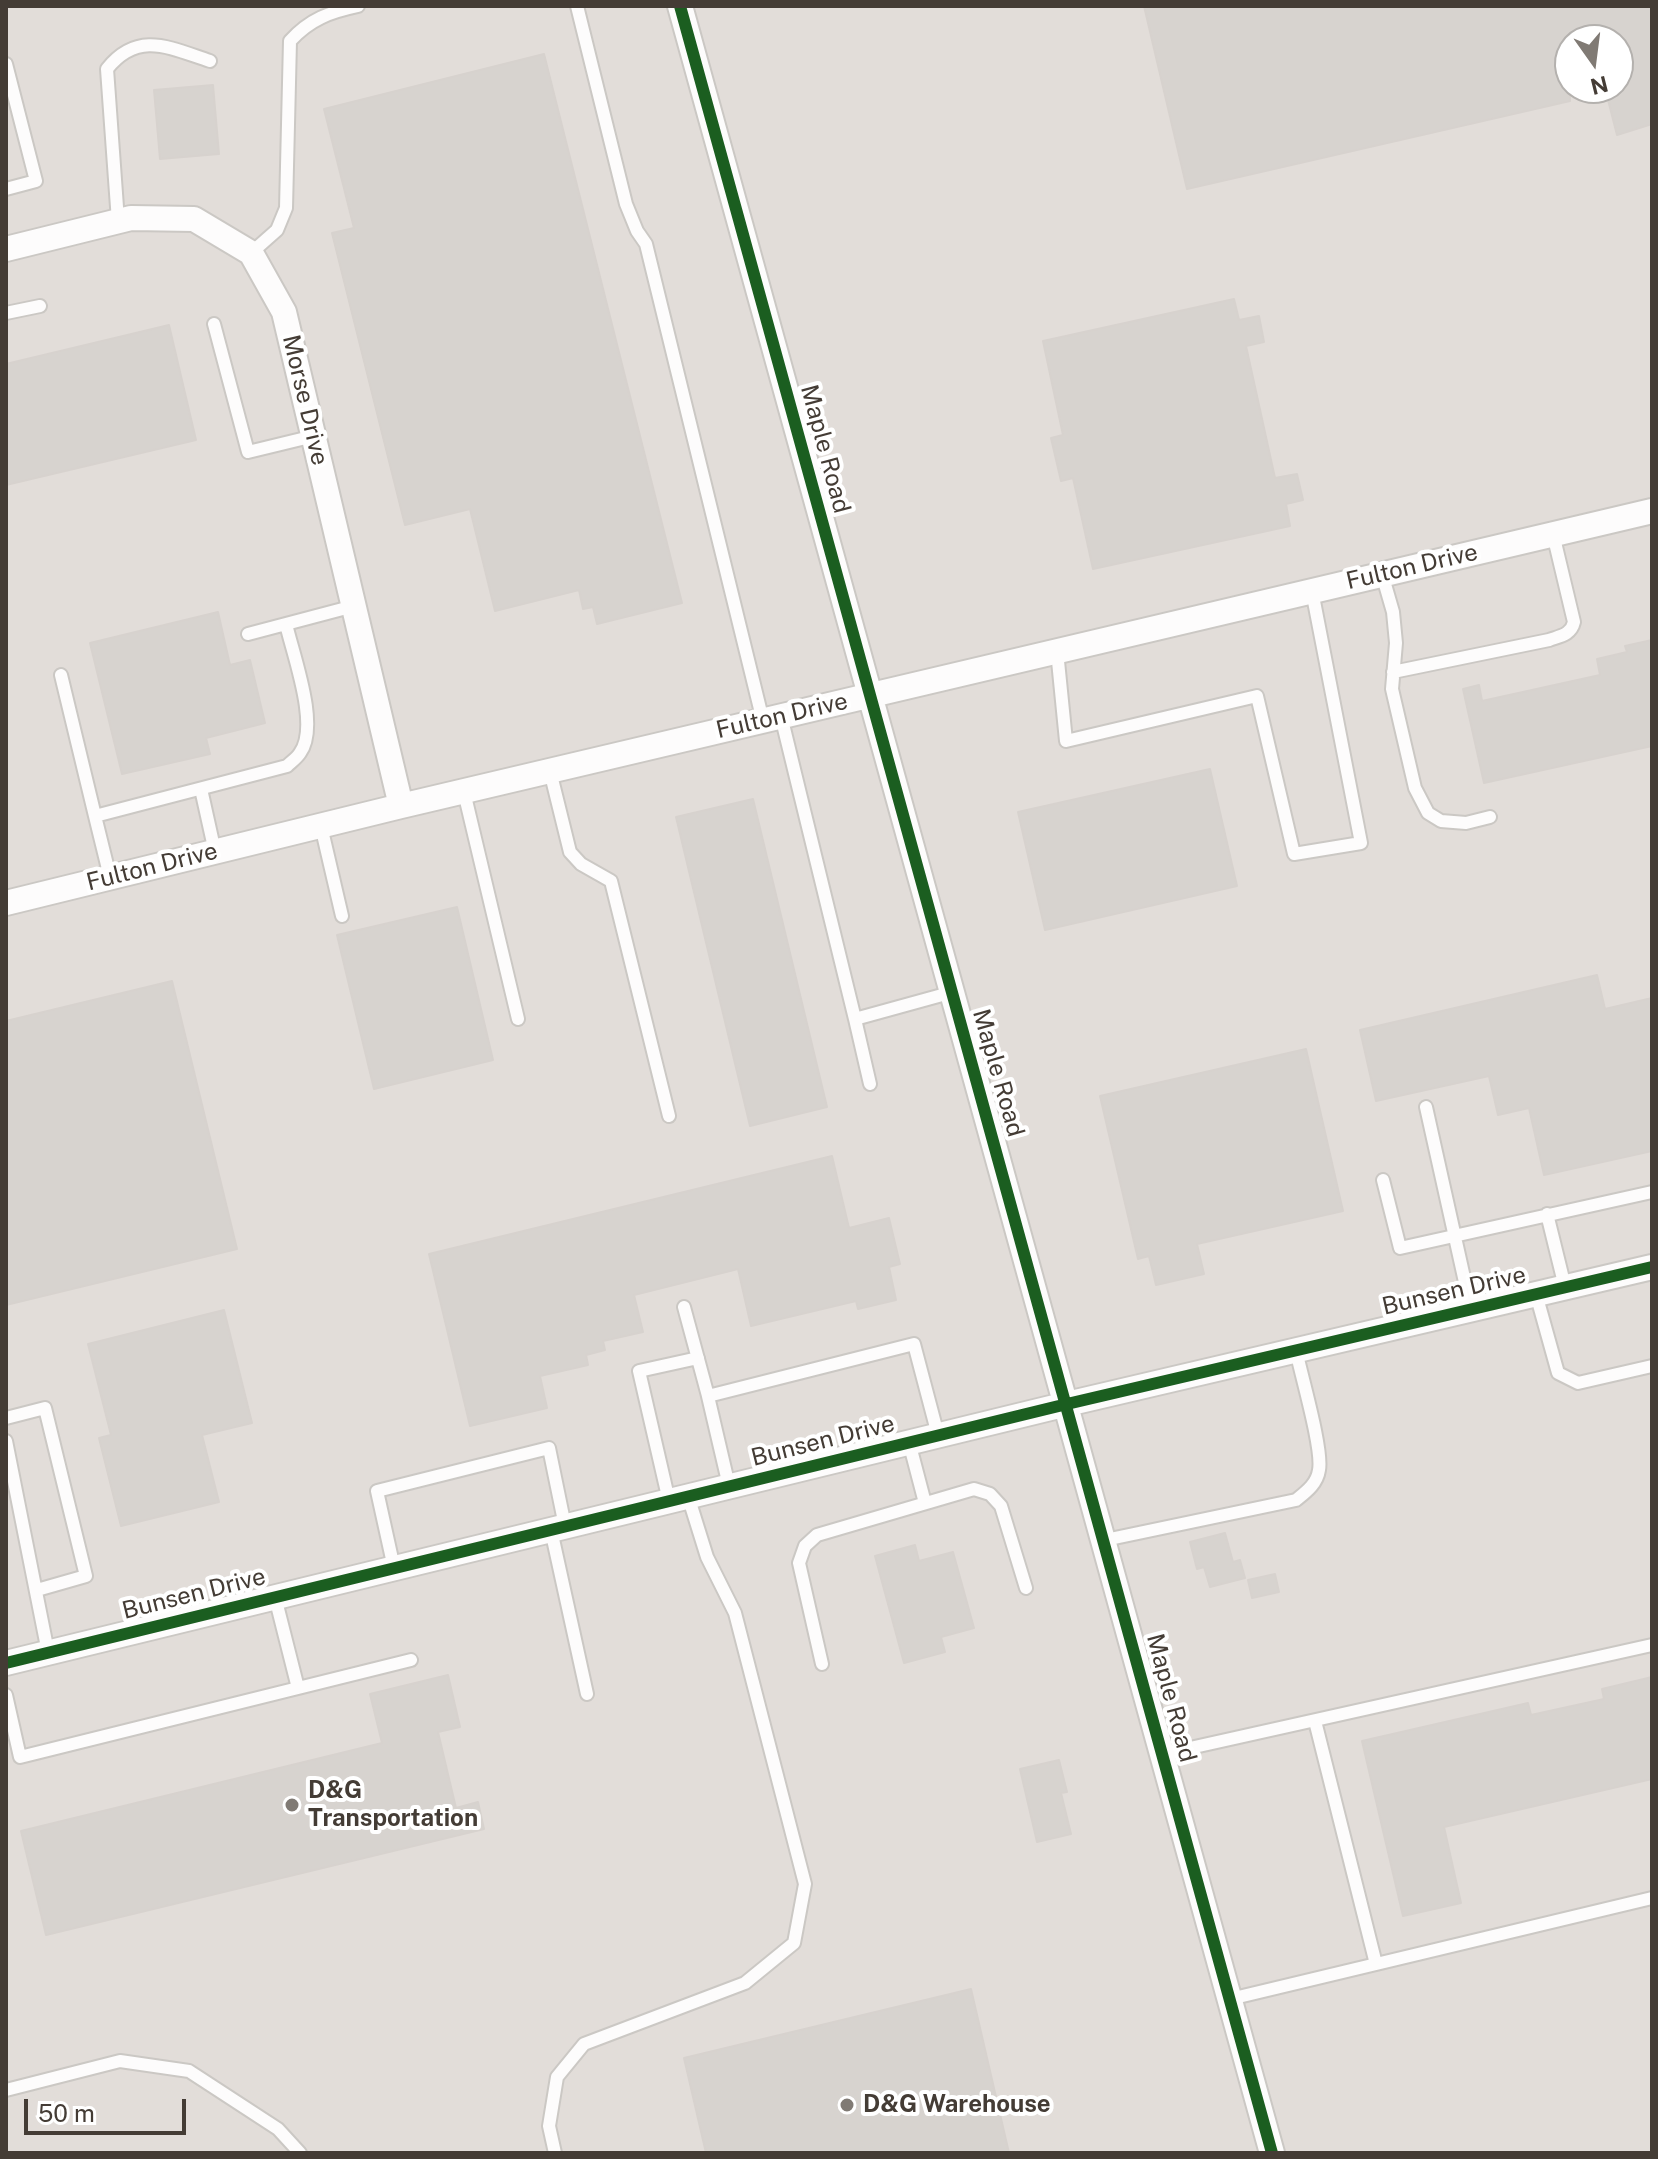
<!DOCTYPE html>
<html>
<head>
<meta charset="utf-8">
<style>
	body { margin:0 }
	#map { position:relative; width:1658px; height:2159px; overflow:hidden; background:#efece8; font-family:"Public Sans",sans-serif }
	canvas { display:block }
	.frame { position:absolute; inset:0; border:8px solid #443c35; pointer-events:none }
	.north { position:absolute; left:1554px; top:24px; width:80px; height:80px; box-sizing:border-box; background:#fff; border:2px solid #b4b1ae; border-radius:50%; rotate:166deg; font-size:22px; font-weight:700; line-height:32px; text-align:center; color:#443c35 }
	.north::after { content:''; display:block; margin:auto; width:28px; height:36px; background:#807a74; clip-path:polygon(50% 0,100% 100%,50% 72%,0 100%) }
	.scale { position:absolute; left:24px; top:2099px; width:162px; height:36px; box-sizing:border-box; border:4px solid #443c35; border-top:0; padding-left:10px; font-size:24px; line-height:28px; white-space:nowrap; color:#443c35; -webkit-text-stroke:6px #fff; paint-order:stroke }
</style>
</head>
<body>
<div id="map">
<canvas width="1658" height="2159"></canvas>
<div class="frame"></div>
<div class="north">N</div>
<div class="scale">50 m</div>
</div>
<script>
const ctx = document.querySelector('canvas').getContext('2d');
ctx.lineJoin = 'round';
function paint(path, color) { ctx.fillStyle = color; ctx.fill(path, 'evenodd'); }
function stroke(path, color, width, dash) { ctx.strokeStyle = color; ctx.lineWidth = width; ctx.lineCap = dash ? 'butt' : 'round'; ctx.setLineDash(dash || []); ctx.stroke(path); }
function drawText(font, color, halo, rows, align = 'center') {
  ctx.font = font + ' "Public Sans",sans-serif'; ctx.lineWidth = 8; ctx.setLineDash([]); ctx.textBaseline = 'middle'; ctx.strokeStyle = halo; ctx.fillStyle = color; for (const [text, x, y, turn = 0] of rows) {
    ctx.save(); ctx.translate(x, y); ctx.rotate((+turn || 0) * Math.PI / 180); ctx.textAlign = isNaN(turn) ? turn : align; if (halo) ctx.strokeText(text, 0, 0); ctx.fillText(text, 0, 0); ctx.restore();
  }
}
const industrial = new Path2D(`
	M 6,6 L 1652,6 L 1652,2153 L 6,2153 ZM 1570,40 L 1618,40 L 1618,88 L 1570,88 Z`);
const building = new Path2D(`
	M 1144,6 L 1652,6 L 1652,124 L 1617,135 L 1605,88 L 1618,88 L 1618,40 L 1570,40 L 1570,101 L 1187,189 Z
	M 544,54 L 682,603 L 597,624 L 593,607 L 583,609 L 579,590 L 495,611 L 470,509 L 405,525 L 332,233 L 354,228 L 324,109 Z
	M 213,85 L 219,154 L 160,159 L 154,90 Z
	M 1234,299 L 1239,320 L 1259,316 L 1264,342 L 1246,346 L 1275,478 L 1297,474 L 1303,500 L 1286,504 L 1290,526 L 1093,569 L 1073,478 L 1061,481 L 1051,438 L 1063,435 L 1043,341 Z
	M 169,325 L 196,440 L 6,485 L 6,364 Z
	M 218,612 L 230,665 L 250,660 L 265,723 L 206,738 L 210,754 L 122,774 L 90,643 Z
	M 1652,640 L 1652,746 L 1484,783 L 1463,689 L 1479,685 L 1482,701 L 1600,675 L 1597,659 L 1627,652 L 1625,646 Z
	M 1210,769 L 1237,886 L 1045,930 L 1018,812 Z
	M 753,799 L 827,1107 L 750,1126 L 676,817 Z
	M 457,907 L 493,1060 L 374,1089 L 337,935 Z
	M 1597,975 L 1605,1009 L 1652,998 L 1652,1151 L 1544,1175 L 1529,1108 L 1498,1115 L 1489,1076 L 1376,1101 L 1360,1030 Z
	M 172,981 L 237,1249 L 6,1305 L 6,1021 Z
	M 1306,1049 L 1343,1211 L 1197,1244 L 1204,1274 L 1156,1285 L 1149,1256 L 1138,1259 L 1100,1096 Z
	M 832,1156 L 849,1228 L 889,1218 L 900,1264 L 889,1267 L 896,1300 L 858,1309 L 856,1301 L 751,1326 L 738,1269 L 634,1295 L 643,1332 L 603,1341 L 605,1350 L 586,1355 L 588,1365 L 540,1376 L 547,1408 L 470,1426 L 429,1254 Z
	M 224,1310 L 252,1423 L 202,1435 L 219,1502 L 121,1526 L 99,1438 L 111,1435 L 88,1344 Z
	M 1225,1533 L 1233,1562 L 1240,1560 L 1245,1578 L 1210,1587 L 1204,1567 L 1197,1569 L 1190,1542 Z
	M 915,1545 L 919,1561 L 953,1552 L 974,1628 L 941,1637 L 945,1652 L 904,1663 L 875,1556 Z
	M 1275,1574 L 1279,1592 L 1252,1598 L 1248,1580 Z
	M 448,1675 L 460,1727 L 438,1732 L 456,1808 L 478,1802 L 484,1829 L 46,1935 L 21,1831 L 382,1743 L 370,1694 Z
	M 1652,1677 L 1652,1779 L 1444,1827 L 1461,1903 L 1403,1916 L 1362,1741 L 1528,1703 L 1531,1715 L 1604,1699 L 1602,1689 Z
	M 1059,1760 L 1067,1792 L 1061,1793 L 1071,1834 L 1037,1842 L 1020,1769 Z
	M 971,1989 L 1009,2153 L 706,2153 L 684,2058 Z`);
const lane = new Path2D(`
	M 577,6 L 626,204 L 637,231 L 646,244 L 763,721
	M 6,64 L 36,181 L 6,189
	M 118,221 L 107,69 C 138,30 170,48 210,61
	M 251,253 L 277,230 L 286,208 L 290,41 C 310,19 330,12 358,6
	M 6,313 L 40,306
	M 214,324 L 248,452 L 314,436
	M 1382,574 L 1393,612 L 1396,643 L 1392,689 L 1415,788 L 1428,813 L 1441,821 L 1466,823 L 1490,817
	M 248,634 L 354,606
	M 1057,651 L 1066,741 L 1257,696 L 1294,854 L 1361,843 L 1312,591
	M 1393,672 L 1549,640 C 1560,636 1571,635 1574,622 L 1553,534
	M 61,675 L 95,816 L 287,766 C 291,762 297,758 300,753 C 320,726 293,655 286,624
	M 781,716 L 855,1019 L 953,992
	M 550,771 L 570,852 L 581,864 L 611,881 L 669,1116
	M 201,789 L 215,852
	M 464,792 L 518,1019
	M 95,816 L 110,877
	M 321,826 L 342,916
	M 855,1019 L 870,1084
	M 1426,1107 L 1471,1309
	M 1383,1180 L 1400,1248 L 1652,1192
	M 1547,1214 L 1565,1287
	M 1536,1294 L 1558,1373 L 1578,1383 L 1652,1366
	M 684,1307 L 708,1396 L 914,1344 L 938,1435
	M 707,1392 L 729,1486
	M 6,1418 L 45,1408 L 86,1576 L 37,1590
	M 6,1441 L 48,1652
	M 909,1442 L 925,1503
	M 669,1501 L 639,1371 L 698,1358
	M 551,1530 L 587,1694
	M 1105,1540 L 1296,1500 C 1306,1492 1317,1484 1319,1470 C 1323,1449 1301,1375 1296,1350
	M 394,1568 L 377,1491 L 549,1448 L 565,1526
	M 275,1597 L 298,1688
	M 822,1664 L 799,1563 L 805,1546 L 817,1535 L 974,1489 L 990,1494 L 1001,1506 L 1026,1588
	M 6,1695 L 20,1757 L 411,1660
	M 1315,1721 L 1376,1964
	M 1163,1754 L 1652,1645
	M 1230,1999 L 1652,1898
	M 6,2090 L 120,2061 L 189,2071 L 278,2129 L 300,2153
	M 555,2153 L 549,2126 L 557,2077 L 584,2044 L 745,1983 L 794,1943 L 805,1884 L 735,1613 L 707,1557 L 688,1496`);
const street = new Path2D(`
	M 680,6 L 1272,2153
	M 6,249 L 131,218 L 194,219 L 251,253 L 284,312 L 401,806
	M 6,903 L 401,806 L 1652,511
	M 6,1663 L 1067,1404 L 1652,1267`);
const cycleway = new Path2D(`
	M 680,6 L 1272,2153
	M 6,1663 L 1067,1404 L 1652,1267`);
const markers = [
	[292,1805,8,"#807a74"],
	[847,2105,8,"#807a74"]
];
const streetNames = [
	["Morse Drive",305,400,77],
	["Maple Road",825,449,75],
	["Fulton Drive",1412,567,-13],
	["Fulton Drive",782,716,-13],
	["Fulton Drive",152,867,-14],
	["Maple Road",998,1073,74],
	["Bunsen Drive",1454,1291,-13],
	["Bunsen Drive",823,1441,-14],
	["Bunsen Drive",194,1594,-14],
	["Maple Road",1171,1698,75]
];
const poiNames = [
	["D&G",308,1791],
	["Transportation",308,1819],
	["D&G Warehouse",863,2105]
];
paint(industrial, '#e2ddd9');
paint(building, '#d7d3cf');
stroke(building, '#d7d2ce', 2);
stroke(lane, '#cbc8c4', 16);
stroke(street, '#cbc8c4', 28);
stroke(lane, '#fdfcfc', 12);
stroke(street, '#fdfcfc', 24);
stroke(cycleway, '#1b5e20', 12);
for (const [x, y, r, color] of markers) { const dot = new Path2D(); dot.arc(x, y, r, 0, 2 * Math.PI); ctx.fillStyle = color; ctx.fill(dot); stroke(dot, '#fff', 3); }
drawText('24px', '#443c35', '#fff', streetNames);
drawText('bold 24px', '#443c35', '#fff', poiNames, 'left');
</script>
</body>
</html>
